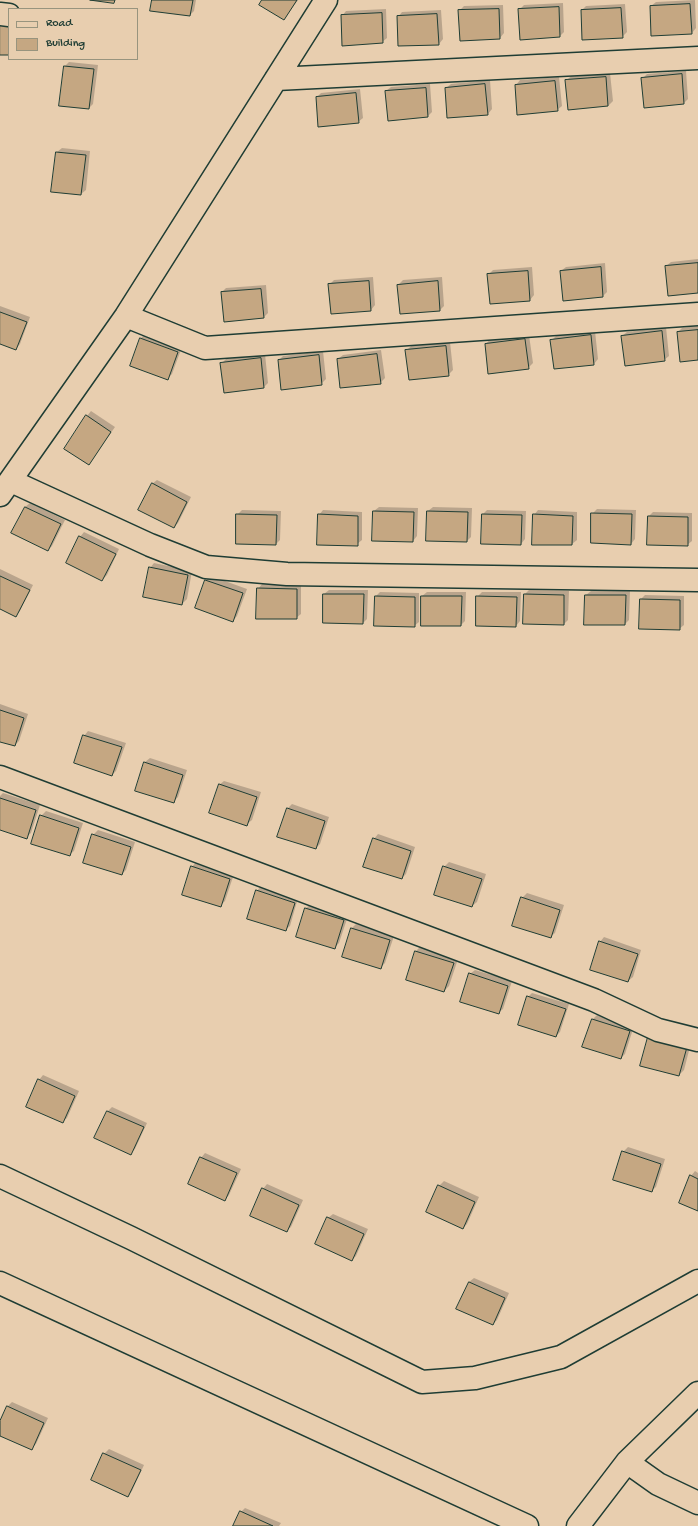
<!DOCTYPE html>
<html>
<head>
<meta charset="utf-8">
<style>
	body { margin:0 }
	#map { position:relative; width:698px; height:1526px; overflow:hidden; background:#e8ceaf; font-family:"Gochi Hand",sans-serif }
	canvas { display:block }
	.legend { position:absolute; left:8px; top:8px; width:130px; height:52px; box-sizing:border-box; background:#e8ceaf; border:1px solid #98947e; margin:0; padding:5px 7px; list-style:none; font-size:12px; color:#1f3d34 }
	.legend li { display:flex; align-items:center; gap:8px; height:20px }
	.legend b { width:20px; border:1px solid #98947e }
</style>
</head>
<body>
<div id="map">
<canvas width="698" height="1526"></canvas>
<ul class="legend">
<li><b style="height:5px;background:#e8ceaf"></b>Road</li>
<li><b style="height:11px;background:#c5a782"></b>Building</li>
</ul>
</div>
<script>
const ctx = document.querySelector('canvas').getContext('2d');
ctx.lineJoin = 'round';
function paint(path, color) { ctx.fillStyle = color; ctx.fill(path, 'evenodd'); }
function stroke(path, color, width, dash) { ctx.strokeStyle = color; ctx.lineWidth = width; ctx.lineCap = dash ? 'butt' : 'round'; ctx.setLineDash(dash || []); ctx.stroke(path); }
const shadow = new Path2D(`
	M 153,0 L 196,0 L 194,11 L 190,15 Z
	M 263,0 L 298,0 L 284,19 Z
	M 695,0 L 696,28 L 692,33 L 651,6 L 656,2 Z
	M 563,3 L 564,32 L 560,36 L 519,10 L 524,5 Z
	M 625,4 L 627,32 L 622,37 L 582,10 L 586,6 Z
	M 503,5 L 504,33 L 500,38 L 461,40 L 459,11 L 464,6 Z
	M 386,9 L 387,38 L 382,42 L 342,16 L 346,11 Z
	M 441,10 L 443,39 L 439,44 L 398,17 L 402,12 Z
	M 69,62 L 98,65 L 93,104 L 89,108 L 60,105 L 65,66 Z
	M 686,71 L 688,99 L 684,103 L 645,107 L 642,79 L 647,74 Z
	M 610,73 L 613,101 L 608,106 L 569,109 L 566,81 L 571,76 Z
	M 559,77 L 562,106 L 557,110 L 516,85 L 520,80 Z
	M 490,80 L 492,109 L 488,114 L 446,88 L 451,84 Z
	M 430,84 L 432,112 L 428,116 L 386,91 L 391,87 Z
	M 360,89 L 363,118 L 358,122 L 317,97 L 321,93 Z
	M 62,148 L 90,151 L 86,190 L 81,194 L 52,191 L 57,152 Z
	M 698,259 L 698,292 L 666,266 L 671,262 Z
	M 605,263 L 607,292 L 603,296 L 564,299 L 561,271 L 566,267 Z
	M 532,267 L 534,295 L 530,300 L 488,275 L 493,270 Z
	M 373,277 L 375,305 L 371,310 L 329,285 L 334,280 Z
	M 442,277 L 444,306 L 440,310 L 398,285 L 403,280 Z
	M 266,285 L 268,313 L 264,317 L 222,292 L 226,288 Z
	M 0,306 L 30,317 L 20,344 L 16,349 L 0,343 Z
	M 698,326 L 698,359 L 678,332 L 682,328 Z
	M 666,327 L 669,356 L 664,360 L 622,336 L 627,332 Z
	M 595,331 L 598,359 L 594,364 L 552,340 L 556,336 Z
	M 145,334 L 182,347 L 172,374 L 167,379 L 141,338 Z
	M 529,335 L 533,363 L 528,368 L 486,344 L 490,339 Z
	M 450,342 L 453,370 L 448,375 L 406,351 L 411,346 Z
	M 381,350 L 385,378 L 380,383 L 338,359 L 343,355 Z
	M 323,351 L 326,379 L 321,384 L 279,360 L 283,356 Z
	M 265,354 L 268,383 L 264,387 L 222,363 L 226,359 Z
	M 91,411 L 115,427 L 89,464 L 87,416 Z
	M 157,480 L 191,497 L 178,523 L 174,527 L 152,484 Z
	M 30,503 L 65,520 L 52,546 L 48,550 L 25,507 Z
	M 379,507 L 418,508 L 417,536 L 413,541 L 373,540 L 374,511 Z
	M 433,507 L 472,508 L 471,537 L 467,541 L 428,511 Z
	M 597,509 L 636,510 L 635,539 L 631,544 L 592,514 Z
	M 242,510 L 281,511 L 280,540 L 276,544 L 237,515 Z
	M 323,510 L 362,512 L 362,540 L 357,544 L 319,515 Z
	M 487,510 L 526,511 L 525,539 L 521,544 L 482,543 L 483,514 Z
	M 538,510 L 577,512 L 577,540 L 572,544 L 533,544 L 534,515 Z
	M 653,512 L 692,513 L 692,541 L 687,545 L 649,516 Z
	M 84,532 L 119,549 L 107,575 L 102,580 L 80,537 Z
	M 154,563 L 192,571 L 187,599 L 182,604 L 150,568 Z
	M 0,569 L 33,585 L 20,611 L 16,616 L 0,608 Z
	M 211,576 L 247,589 L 237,616 L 233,621 L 196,608 L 206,580 Z
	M 262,584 L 301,585 L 301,614 L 296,618 L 258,589 Z
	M 329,590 L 368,590 L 367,619 L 363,623 L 324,594 Z
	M 529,590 L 569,591 L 568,620 L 564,624 L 525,594 Z
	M 591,591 L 630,591 L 629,620 L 625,624 L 586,595 Z
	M 380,592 L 419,593 L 419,622 L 414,626 L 376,596 Z
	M 427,592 L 466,592 L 465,621 L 461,625 L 422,596 Z
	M 482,592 L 521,592 L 520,621 L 516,626 L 477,597 Z
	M 645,595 L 684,596 L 684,625 L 679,629 L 641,599 Z
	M 0,704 L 28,714 L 19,741 L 15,745 L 0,741 Z
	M 88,731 L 126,743 L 116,771 L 112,775 L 84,736 Z
	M 150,758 L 187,770 L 178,797 L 173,802 L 136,790 L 145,762 Z
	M 224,781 L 261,792 L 252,820 L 247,824 L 219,785 Z
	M 3,793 L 40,805 L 31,833 L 26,837 L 0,829 L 0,796 Z
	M 292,804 L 329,817 L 320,844 L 316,848 L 287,809 Z
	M 46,811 L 83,823 L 74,851 L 69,855 L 41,816 Z
	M 98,830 L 135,842 L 126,870 L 122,874 L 93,835 Z
	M 378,834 L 415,847 L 406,874 L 402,878 L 374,839 Z
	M 196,862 L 234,874 L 225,901 L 220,906 L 192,867 Z
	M 449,862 L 486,874 L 477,902 L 472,906 L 444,867 Z
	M 261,886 L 298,898 L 290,926 L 285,930 L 257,891 Z
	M 527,893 L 564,905 L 555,933 L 550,937 L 522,898 Z
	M 311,904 L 348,916 L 339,943 L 334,948 L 306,908 Z
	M 356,924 L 394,936 L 385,963 L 380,968 L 352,928 Z
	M 604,937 L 641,950 L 633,977 L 628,981 L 600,942 Z
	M 420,947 L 458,959 L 449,986 L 444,991 L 416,951 Z
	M 475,970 L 512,981 L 503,1009 L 498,1013 L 470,974 Z
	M 532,993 L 569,1004 L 560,1032 L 556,1036 L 528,997 Z
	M 597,1015 L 634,1026 L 625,1054 L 621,1058 L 593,1019 Z
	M 691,1043 L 684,1070 L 679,1075 L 642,1065 Z
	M 43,1075 L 79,1091 L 67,1118 L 62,1122 L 39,1080 Z
	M 112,1107 L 147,1123 L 135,1149 L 131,1153 L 96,1137 L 108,1111 Z
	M 628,1147 L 665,1159 L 656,1187 L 651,1191 L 623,1152 Z
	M 205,1153 L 241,1169 L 229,1195 L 225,1200 L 201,1158 Z
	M 695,1171 L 698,1173 L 698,1210 L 691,1176 Z
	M 444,1181 L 479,1197 L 467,1224 L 463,1228 L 439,1186 Z
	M 267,1184 L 303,1200 L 291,1227 L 286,1231 L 263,1189 Z
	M 333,1214 L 368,1229 L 356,1256 L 352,1260 L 328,1218 Z
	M 474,1278 L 509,1293 L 497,1320 L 493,1324 L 457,1308 L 469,1282 Z
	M 12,1402 L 48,1418 L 36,1444 L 31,1449 L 0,1435 L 0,1424 L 8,1406 Z
	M 109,1449 L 144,1465 L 132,1491 L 128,1496 L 92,1480 L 104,1454 Z
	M 245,1508 L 281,1523 L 279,1526 L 234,1526 L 241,1512 Z`);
const building = new Path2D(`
	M 90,0 L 115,0 L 114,3 Z
	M 152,0 L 193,0 L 190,16 L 150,11 Z
	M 262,0 L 297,0 L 284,20 L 259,5 Z
	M 690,4 L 692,34 L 651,36 L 650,6 Z
	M 559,7 L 560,37 L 520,40 L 518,9 Z
	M 621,8 L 623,38 L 582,40 L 581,10 Z
	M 499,9 L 500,39 L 460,41 L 458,10 Z
	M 382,13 L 383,43 L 342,46 L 341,15 Z
	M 437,14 L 439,45 L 398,46 L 397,16 Z
	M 0,24 L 9,25 L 9,55 L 0,55 Z
	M 64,66 L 94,69 L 89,109 L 59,106 Z
	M 682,74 L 684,104 L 644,108 L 641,78 Z
	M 606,77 L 608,106 L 568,110 L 565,80 Z
	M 555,81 L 558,111 L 517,115 L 515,85 Z
	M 485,84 L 488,115 L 447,118 L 445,88 Z
	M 426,88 L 428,117 L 388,121 L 385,91 Z
	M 356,93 L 359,123 L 318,127 L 316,97 Z
	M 56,152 L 86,155 L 81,195 L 51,192 Z
	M 698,263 L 698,293 L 668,296 L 665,266 Z
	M 601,267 L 603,297 L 563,301 L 560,271 Z
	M 528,271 L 530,301 L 490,304 L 487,274 Z
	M 369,281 L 371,311 L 331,314 L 328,284 Z
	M 438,281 L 440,311 L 400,314 L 397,285 Z
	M 261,289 L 264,318 L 224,322 L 221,292 Z
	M 0,312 L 27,322 L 16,350 L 0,344 Z
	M 698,330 L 698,360 L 680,362 L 677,332 Z
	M 662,331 L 665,361 L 625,366 L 621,336 Z
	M 591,335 L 594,365 L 554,369 L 550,340 Z
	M 140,338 L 178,352 L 168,380 L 130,366 Z
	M 525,339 L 529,369 L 488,374 L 485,344 Z
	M 446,346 L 449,376 L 409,380 L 405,350 Z
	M 377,354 L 381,384 L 340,388 L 337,359 Z
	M 319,355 L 322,385 L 281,390 L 278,360 Z
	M 261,358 L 264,388 L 224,393 L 220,363 Z
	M 86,415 L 111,432 L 89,465 L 64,449 Z
	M 152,483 L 187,502 L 174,528 L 138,510 Z
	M 25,507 L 61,524 L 48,551 L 11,533 Z
	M 373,511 L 414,512 L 413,542 L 372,541 Z
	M 427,511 L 468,512 L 467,542 L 426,541 Z
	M 591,513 L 632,514 L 631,545 L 591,543 Z
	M 236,514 L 277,515 L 276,545 L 236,544 Z
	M 318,514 L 358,516 L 358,546 L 317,545 Z
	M 482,514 L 522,515 L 521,545 L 481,544 Z
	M 533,514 L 573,516 L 572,545 L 532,545 Z
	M 648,516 L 688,517 L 688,546 L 647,545 Z
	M 79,536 L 116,554 L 102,581 L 66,563 Z
	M 149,567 L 188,575 L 182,605 L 143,597 Z
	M 0,576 L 30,590 L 16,617 L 0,609 Z
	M 205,580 L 243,593 L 233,622 L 195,608 Z
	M 257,588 L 297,589 L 297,619 L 256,619 Z
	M 323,594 L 364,594 L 363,624 L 323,623 Z
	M 524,594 L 564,595 L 564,625 L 523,624 Z
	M 585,595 L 626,595 L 625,625 L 584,625 Z
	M 375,596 L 415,597 L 415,627 L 374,626 Z
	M 421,596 L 462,596 L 461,626 L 421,626 Z
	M 476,596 L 517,597 L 516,627 L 476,626 Z
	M 640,599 L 680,600 L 680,630 L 639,629 Z
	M 0,710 L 24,718 L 15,746 L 0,742 Z
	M 83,735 L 122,747 L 112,776 L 74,763 Z
	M 144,762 L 183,775 L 174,803 L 135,791 Z
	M 219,784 L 257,797 L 247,826 L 209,813 Z
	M 0,798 L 36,810 L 27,839 L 0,830 Z
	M 287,808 L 325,821 L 316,849 L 277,837 Z
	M 40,815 L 79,828 L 70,856 L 31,844 Z
	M 92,834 L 131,847 L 122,875 L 83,863 Z
	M 373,838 L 411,851 L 402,879 L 363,867 Z
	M 191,866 L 230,879 L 221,907 L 182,895 Z
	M 443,866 L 482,879 L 472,907 L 434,895 Z
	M 256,890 L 295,903 L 286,931 L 247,919 Z
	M 521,897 L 560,910 L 551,938 L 512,926 Z
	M 305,908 L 344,920 L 335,949 L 296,937 Z
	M 351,928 L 390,940 L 381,969 L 342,957 Z
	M 599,941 L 638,954 L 628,982 L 590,970 Z
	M 415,951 L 454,963 L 444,992 L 406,980 Z
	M 469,973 L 508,986 L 499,1014 L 460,1002 Z
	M 527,996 L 566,1009 L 556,1037 L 518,1025 Z
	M 592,1019 L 630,1031 L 621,1059 L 582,1047 Z
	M 648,1037 L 687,1047 L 679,1076 L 640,1066 Z
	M 38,1079 L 75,1096 L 63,1123 L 26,1107 Z
	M 107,1111 L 144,1127 L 131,1155 L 94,1138 Z
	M 622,1151 L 661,1164 L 652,1192 L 613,1180 Z
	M 200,1157 L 237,1173 L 225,1201 L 188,1184 Z
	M 690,1175 L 698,1179 L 698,1211 L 679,1203 Z
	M 438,1185 L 475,1202 L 463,1229 L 426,1212 Z
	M 262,1188 L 299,1205 L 287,1232 L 250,1216 Z
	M 327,1217 L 364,1234 L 352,1261 L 315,1244 Z
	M 469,1282 L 505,1298 L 493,1325 L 456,1309 Z
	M 7,1406 L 44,1423 L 32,1450 L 0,1436 L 0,1421 Z
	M 103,1453 L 141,1470 L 128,1497 L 91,1480 Z
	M 240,1511 L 273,1526 L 233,1526 Z`);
const minor = new Path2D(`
	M 0,14 L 9,15
	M 276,79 L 698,58
	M 126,316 L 205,348 L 698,314
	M 11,481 L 150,545 L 206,567 L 287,574 L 698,580
	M 0,495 L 126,316 L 326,0
	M 0,777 L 594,1000 L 658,1030 L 698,1040
	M 0,1176 L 131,1238 L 422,1382 L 475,1378 L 561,1357 L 698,1281
	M 0,1283 L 527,1526
	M 627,1462 L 658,1484 L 698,1503
	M 578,1526 L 627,1462 L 698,1393`);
paint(shadow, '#0003');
paint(building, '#c5a782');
stroke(building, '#1f3d34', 1);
stroke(minor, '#1f3d34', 25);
stroke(minor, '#e8ceaf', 22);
</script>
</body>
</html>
